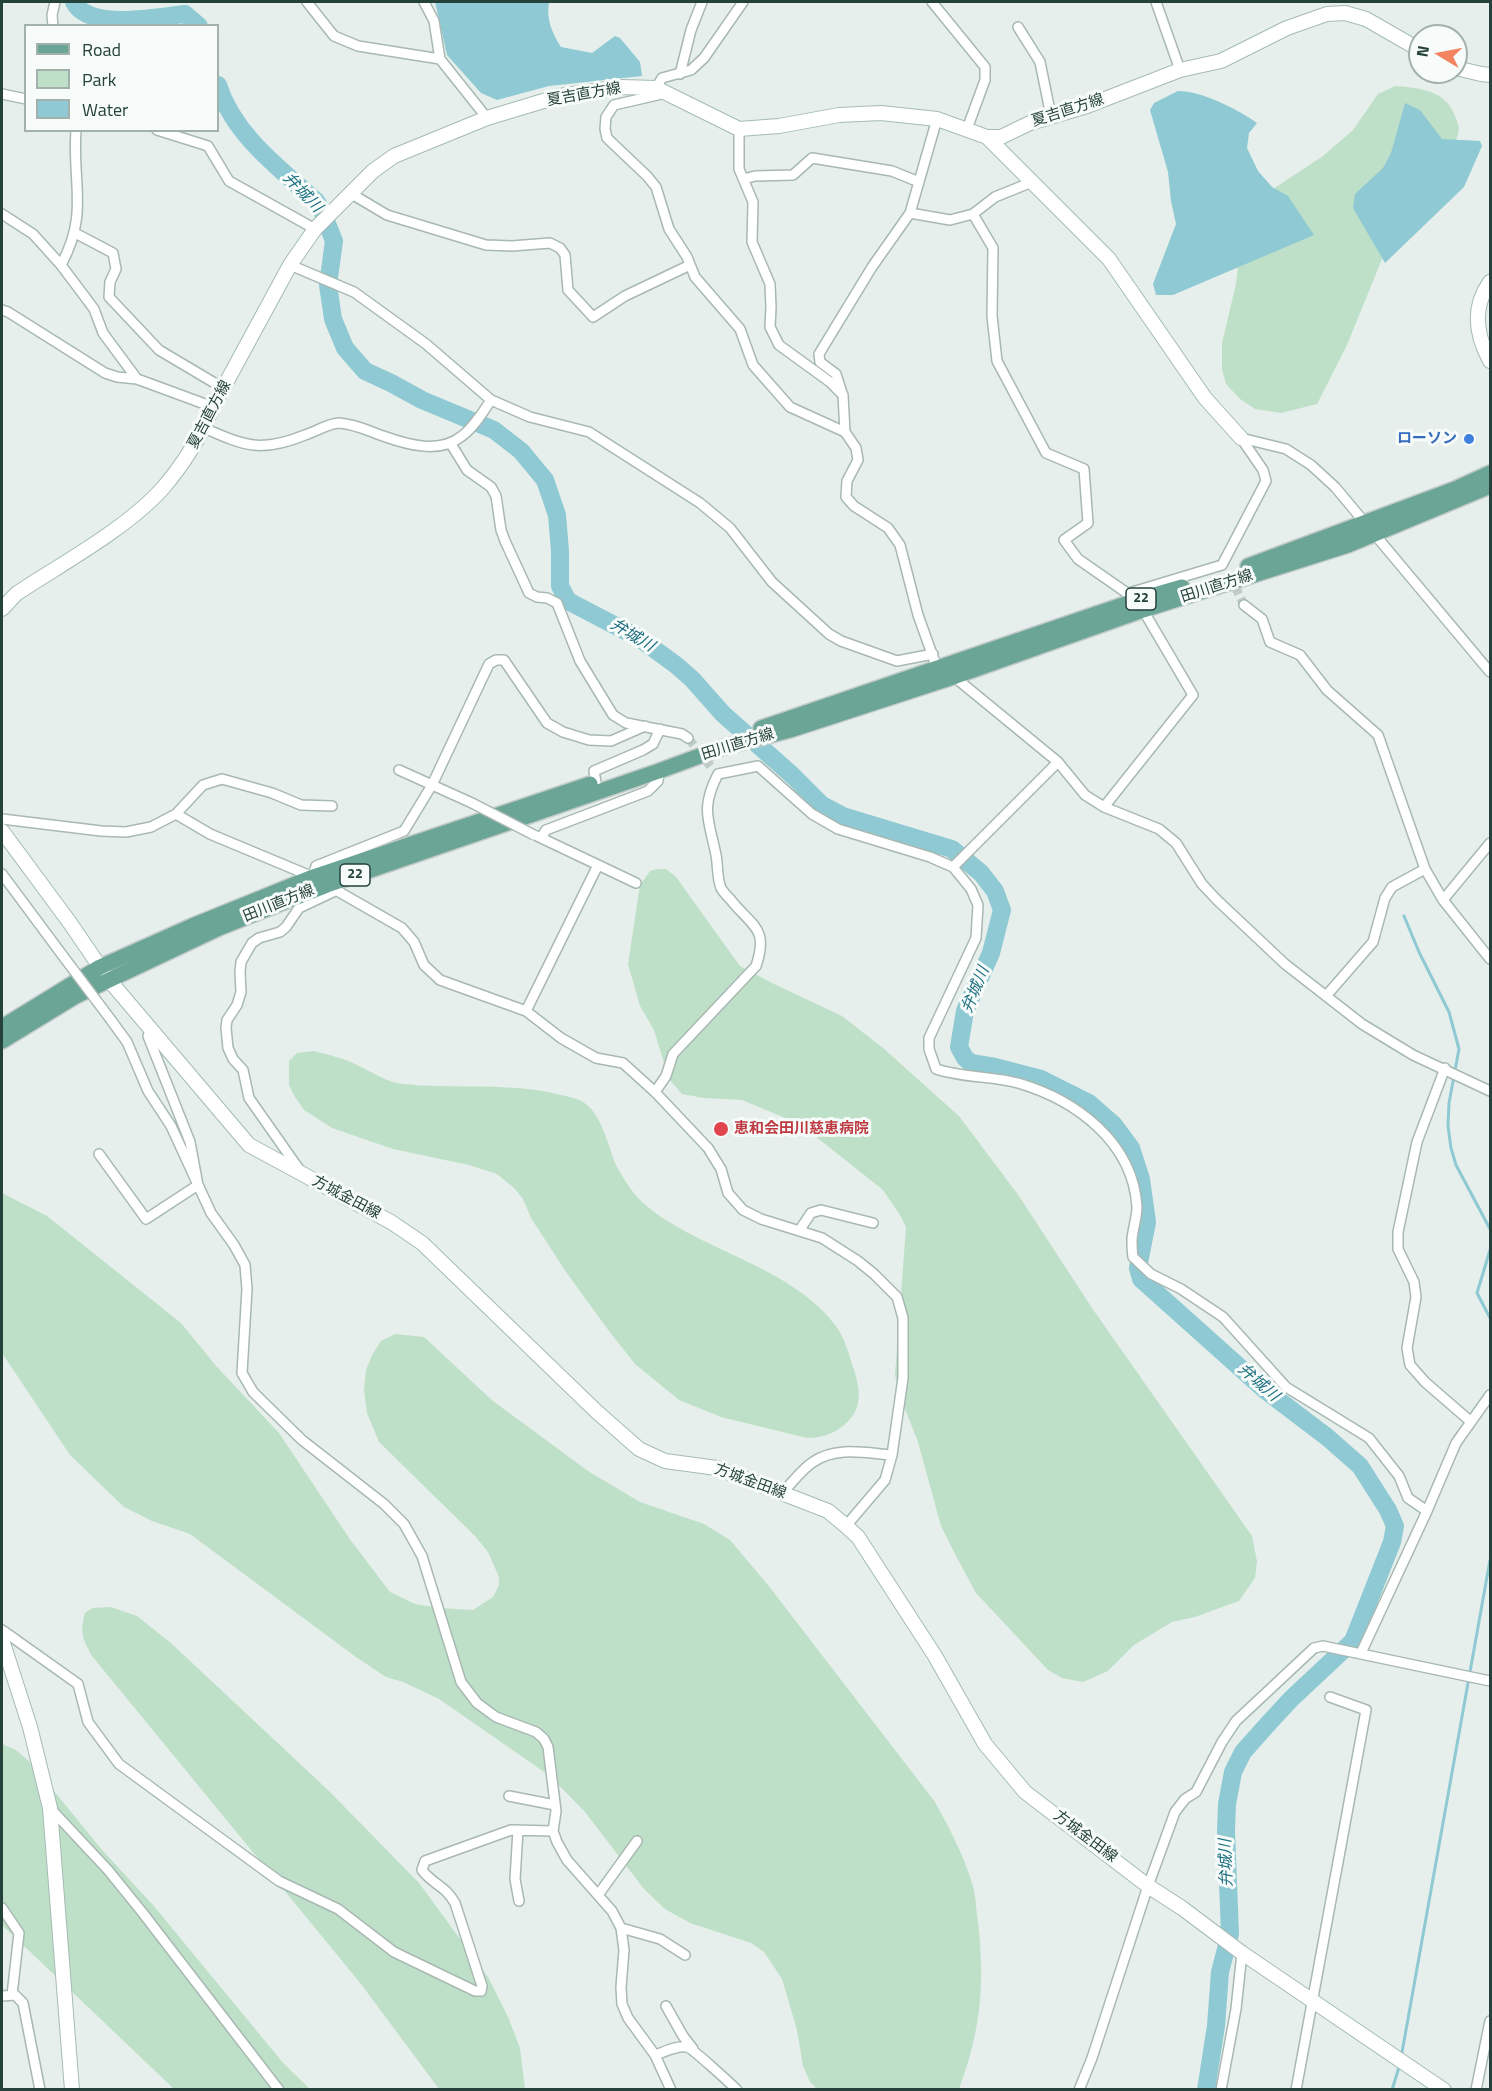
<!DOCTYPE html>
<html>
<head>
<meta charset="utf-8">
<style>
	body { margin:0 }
	#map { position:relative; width:1492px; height:2091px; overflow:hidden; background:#e6efeb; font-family:"Titillium Web",sans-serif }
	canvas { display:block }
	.frame { position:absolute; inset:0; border:3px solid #24423a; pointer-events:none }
	.legend { position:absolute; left:24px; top:24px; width:195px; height:108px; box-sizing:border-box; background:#f7fbf9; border:2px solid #a3b1ad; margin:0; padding:8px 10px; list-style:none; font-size:18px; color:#24423a }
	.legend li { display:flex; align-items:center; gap:12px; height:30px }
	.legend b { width:30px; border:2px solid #a3b1ad }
	.north { position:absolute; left:1408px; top:24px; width:60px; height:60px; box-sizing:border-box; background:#f7fbf9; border:2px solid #a3b1ad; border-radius:50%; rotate:280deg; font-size:16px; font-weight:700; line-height:24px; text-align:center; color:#24423a }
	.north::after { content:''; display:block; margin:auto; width:21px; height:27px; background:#f4845f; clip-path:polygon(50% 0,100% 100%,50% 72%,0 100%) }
</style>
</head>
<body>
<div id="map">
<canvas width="1492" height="2091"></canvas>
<div class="frame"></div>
<ul class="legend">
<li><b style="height:8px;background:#6aa596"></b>Road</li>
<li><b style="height:16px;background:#bfe0c8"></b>Park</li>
<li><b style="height:16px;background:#8ec9d4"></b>Water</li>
</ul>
<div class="north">N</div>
</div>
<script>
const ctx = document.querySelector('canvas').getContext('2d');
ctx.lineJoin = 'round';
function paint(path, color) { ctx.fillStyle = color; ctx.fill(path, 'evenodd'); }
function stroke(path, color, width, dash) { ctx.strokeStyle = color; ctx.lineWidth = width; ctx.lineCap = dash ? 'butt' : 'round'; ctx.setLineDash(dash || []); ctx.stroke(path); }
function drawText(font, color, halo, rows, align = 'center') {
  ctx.font = font + ' "Titillium Web","Noto Sans JP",sans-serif'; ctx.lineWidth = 6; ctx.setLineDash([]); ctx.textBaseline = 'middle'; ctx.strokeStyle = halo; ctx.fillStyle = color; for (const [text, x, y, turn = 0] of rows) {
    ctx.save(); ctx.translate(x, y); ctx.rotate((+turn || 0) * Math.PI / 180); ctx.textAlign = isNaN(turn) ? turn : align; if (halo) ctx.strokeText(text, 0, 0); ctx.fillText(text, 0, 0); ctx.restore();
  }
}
const green = new Path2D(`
	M 1395,86 C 1419,88 1446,90 1455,116 C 1460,129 1460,130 1455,143 L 1382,259 L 1347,345 L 1317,404 L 1281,413 L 1255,409 L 1240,399 L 1226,384 L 1222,369 L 1222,343 L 1236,284 L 1240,249 L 1270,191 L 1323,156 L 1353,130 L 1378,94 Z
	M 658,869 L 666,869 L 676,877 L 740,966 L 774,984 L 842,1016 L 883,1048 L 959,1116 L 1019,1196 L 1092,1308 L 1252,1536 L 1257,1561 L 1255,1578 L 1239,1601 L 1195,1617 L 1172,1622 L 1134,1645 L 1108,1671 L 1083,1682 L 1062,1678 L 1048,1670 L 976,1593 L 955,1554 L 941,1526 L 918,1442 L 899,1394 L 895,1375 L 906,1227 L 900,1215 L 883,1190 L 800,1124 L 742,1100 L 704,1098 L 682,1094 L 669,1079 L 654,1030 L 640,1006 L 628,964 L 640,885 L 650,871 Z
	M 314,1051 C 329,1055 344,1058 357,1065 C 372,1072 386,1082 403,1084 C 451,1089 500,1083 548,1092 C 559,1095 572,1096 583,1102 C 601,1112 608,1146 616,1165 C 623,1178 631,1191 642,1202 C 698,1252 794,1265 838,1329 C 845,1340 849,1354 853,1367 C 858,1381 863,1401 853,1415 C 843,1430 826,1438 807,1438 L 721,1417 L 679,1400 L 635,1364 L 609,1331 L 566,1272 L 531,1218 L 523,1199 L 514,1188 L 497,1174 L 469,1165 L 393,1149 L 332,1128 L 304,1110 L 295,1097 L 289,1085 L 289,1061 L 297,1053 Z
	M 2,1193 L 47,1216 L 181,1323 L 217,1367 L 279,1433 L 349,1538 L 390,1592 L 415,1604 L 439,1608 L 473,1610 L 493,1597 L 499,1585 L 499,1577 L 488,1552 L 475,1536 L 379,1442 L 367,1413 L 364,1390 L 366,1370 L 372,1355 L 381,1341 L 395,1334 L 424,1337 L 493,1401 L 588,1471 L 640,1502 L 704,1524 L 730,1540 L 768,1585 L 935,1802 C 950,1829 964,1856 973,1886 C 976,1897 976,1910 978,1922 C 985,1985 981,2030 959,2089 L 817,2089 L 810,2082 L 803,2066 L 797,2030 L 782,1979 L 764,1952 L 751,1943 L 690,1923 L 665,1909 L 644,1889 L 585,1812 L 550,1776 L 439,1699 L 403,1682 L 386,1677 L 356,1657 L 190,1534 L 152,1521 L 124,1507 L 70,1455 L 2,1353 Z
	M 111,1607 L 137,1616 L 172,1644 L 330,1792 L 419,1883 L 488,1977 L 508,2017 L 520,2048 L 525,2089 L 439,2089 L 361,1984 L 92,1656 C 82,1638 80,1632 85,1613 L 92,1608 Z
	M 2,1744 L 16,1750 L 31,1763 L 103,1851 L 153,1905 L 284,2064 L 310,2089 L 174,2089 L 2,1925 Z`);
const water = new Path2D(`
	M 435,2 L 549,2 C 546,19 552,33 561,47 L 592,53 L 615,36 L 620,38 L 640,62 L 642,76 L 549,86 L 497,100 L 481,93 L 447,55 Z
	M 1178,91 C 1202,91 1237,109 1257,123 L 1249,133 L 1247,148 L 1258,171 L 1272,187 L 1288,196 L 1314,235 L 1173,295 L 1156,295 L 1153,284 L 1176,224 L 1171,201 L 1168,172 L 1150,110 L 1154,103 Z
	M 1405,103 L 1420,110 L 1442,139 L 1480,141 L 1482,146 L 1464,187 L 1385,263 L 1353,208 L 1355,194 L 1383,168 L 1391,153 Z`);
const stream = new Path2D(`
	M 1404,916 L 1419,952 L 1449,1012 L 1459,1049 L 1449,1103 L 1448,1126 L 1451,1148 L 1456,1165 L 1490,1229
	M 1490,1250 L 1477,1293 L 1490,1318
	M 1401,2058 L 1490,1560
	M 1392,2090 L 1400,2064`);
const river = new Path2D(`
	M 74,2 C 89,31 157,17 185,14 L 199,26
	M 218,85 C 233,134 279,168 316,201 L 322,211 L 334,241 L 328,285 L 333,319 L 345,348 L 365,371 L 391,383 L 422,400 L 494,430 L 521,451 L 545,480 L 557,515 L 560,551 L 560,586 L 568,601 L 639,638 L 676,665 L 692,679 L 723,714 L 792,775 L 822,805 L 843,816 L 952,849 L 981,873 L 995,891 L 1002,910 L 991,953 L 965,1011 L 959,1047 L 965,1058 L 971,1063 L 995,1067 L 1041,1079 L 1089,1103 L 1114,1125 L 1131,1148 L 1141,1179 L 1147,1222 L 1138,1268 L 1141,1279 L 1265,1390 L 1327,1437 L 1360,1466 L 1388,1510 L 1395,1526 L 1392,1542 L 1353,1641 L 1291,1699 L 1267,1725 L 1243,1752 L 1233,1772 L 1227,1804 L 1226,1831 L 1230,1934 L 1220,1972 L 1216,2026 L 1206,2090`);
const streetTunnel = new Path2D(`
	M 1229,574 L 1244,605
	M 688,738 L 712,768`);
const street = new Path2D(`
	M 307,2 L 334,36 L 358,46 L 440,59
	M 424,2 L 434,21 L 440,59 L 487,118
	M 932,2 L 985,67 L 985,80 L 967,129
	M 1156,2 L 1180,70
	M 53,26 L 52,15 L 55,2
	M 1018,27 L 1040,62 L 1051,116
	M 680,74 L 691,30 L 702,2
	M 656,88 L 662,78 L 691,70 L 704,58 L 743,2
	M 666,93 L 614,105 L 606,117 L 605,129 L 607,138 L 647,176 L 656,187 L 669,229 L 687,257 L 695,277 L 740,329 L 753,365 L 790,407 L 845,432
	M 2,94 L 26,99
	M 739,129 L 739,169 L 753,202 L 752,242 L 770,284 L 771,307 L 770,327 L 779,345 L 830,382 L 843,395 L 845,432 L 856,448 L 858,460 L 847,481 L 846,497 L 854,506 L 888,528 L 900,545 L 918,615 L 937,668 L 940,669
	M 157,130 L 208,146 L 229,181 L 315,229
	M 744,179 L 755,176 L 793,175 L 812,158 L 892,171 L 919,182
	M 350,193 L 387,215 L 486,245 L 512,246 L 550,243 L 560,248 L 565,255 L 568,290 L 593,317 L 625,296 L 690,265
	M 910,213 L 950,220 L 973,214 L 993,248 L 992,316 L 997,361 L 1046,453 L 1084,469 L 1088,523 L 1064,540 L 1078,559 L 1137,600
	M 2,214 L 33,234 L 61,265 L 94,309 L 103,333 L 137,379
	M 973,214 L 995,197 L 1032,182
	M 75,233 L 113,253 L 116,269 L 110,282 L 109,297 L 159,350 L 223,388
	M 61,265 C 89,214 72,183 76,130
	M 290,265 L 354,292 L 426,344 L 491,400 L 530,417 L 589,432 L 700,503 L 730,528 L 772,582 L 829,634 L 841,641 L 897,661 L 933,654
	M 2,310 L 8,312 L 105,373 L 117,377 L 137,379 L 213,407
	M 842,393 L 836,374 L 820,362 L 819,354 L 872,267 L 910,213 L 937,119
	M 204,428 C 245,446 261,453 305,435 C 315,432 329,423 339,423 C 355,424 369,431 383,436 C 408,445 440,454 462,436 C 474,427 483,412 491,400
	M 1241,438 L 1286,449 L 1311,465 L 1335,487 L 1490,672
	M 451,444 L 467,470 L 491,487 L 496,496 L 501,530 L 505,541 L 529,593 L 537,597 L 547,598 L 557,603 L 580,661 L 613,715 L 626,723 L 682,734 L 688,738
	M 1129,593 L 1222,565 L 1266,481 L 1263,470 L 1241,438
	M 1244,605 L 1262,619 L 1270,642 L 1300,655 L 1327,690 L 1378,735 L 1425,869 L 1443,900 L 1490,959
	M 952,675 L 1058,762 L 1085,795 L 1104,807 L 1159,829 L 1176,843 L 1202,884 L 1217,900 L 1285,964 L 1362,1024 L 1413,1055 L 1490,1091
	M 399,770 L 472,803
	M 718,774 L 758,766 L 812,814 L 838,829 L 930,857 L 953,867 L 971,889 L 978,905 L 976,938 L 929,1038 L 929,1049 L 936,1069 C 964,1078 992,1076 1018,1083 C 1076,1100 1133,1142 1137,1207 C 1137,1217 1133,1228 1132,1239 C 1132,1245 1132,1251 1133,1257 L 1151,1274 L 1181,1289 L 1223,1317 L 1286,1387 L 1369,1438 L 1399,1476 L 1408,1498 L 1427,1511
	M 596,782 L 594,771 L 643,750 L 653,744 L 660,729
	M 1104,807 L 1193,695 L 1143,610
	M 176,814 L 210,834 L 313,877
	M 2,819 L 101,831 L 126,832 L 151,827 L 176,814 L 203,785 L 222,779 L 272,793 L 301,805 L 332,806
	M 537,836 L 636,883
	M 541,838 L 546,830 L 648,791 L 658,781 L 659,771
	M 953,867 L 1058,762
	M 2,874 L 63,956
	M 313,877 L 316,866 L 404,831 L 432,785 L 489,664 L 496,660 L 504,660 L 547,723 L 563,732 L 589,740 L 611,741 L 645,726
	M 327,885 L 402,928 L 414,942 L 424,965 L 440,980 L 526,1011 L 561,1038 L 596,1058 L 623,1063 L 655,1092 L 708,1148 L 721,1169 L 728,1193 L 743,1210 L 761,1219 L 822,1238 L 858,1261 L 874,1274 L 897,1297 L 903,1318 L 903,1378 L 892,1455 L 885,1480 L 846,1526
	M 1443,900 L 1490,843
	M 1326,996 L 1373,942 L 1385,898 L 1392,887 L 1425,869
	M 526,1011 L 598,865
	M 111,1020 L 127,1042 L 148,1091 L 171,1126 L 211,1213 L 234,1245 L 245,1265 L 247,1289 L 242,1373 L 253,1392 L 302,1440 L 384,1504 L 404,1524 L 422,1556 L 461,1682 L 477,1703 L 496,1717 L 536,1732 L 544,1739 L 548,1747 L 556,1811 L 553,1831 L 557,1842 L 567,1860 L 612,1911 L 621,1928 L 624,1950 L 621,1987 L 622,2004 L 628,2018 L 655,2055 L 671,2090
	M 1445,1068 L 1417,1142 L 1398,1232 L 1398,1249 L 1414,1282 L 1416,1297 L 1407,1348 L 1410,1365 L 1425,1382 L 1470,1421
	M 655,1092 L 666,1076 L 673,1054 L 756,966 C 769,927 752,927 730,899 C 727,896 723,892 721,888 C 717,879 718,865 716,855 C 709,820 700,809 718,774
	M 99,1154 L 146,1219 L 198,1185 L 190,1142 L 148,1036 L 151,1029
	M 301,1172 L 249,1098 L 243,1070 L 233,1059 L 228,1048 L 226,1028 L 227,1020 L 237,1005 L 241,992 L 240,972 L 241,962 L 252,943 L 259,938 L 280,932 L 286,927 L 299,908 L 337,890
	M 799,1231 L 811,1213 L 821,1210 L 873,1223
	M 782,1493 C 792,1483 801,1470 813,1462 C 836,1446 866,1453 892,1455
	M 2,1630 L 78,1684 L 88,1722 L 119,1764 L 279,1881 L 338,1909 L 394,1952 L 475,1991 L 481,1991 L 482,1986 L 455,1903 C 445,1885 432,1884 422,1870 L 425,1861 L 511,1830 L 553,1831
	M 1361,1653 L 1427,1511 L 1456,1443 L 1490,1395
	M 509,1796 L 555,1805
	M 50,1808 L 108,1870 L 142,1912 L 279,2090
	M 518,1830 L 515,1879 L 519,1901
	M 598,1895 L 637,1841
	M 2,1908 L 19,1933 L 12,1995
	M 621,1928 L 660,1939 L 685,1955
	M 2,1996 L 15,1995 L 23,2003 L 40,2090
	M 666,2006 L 683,2036 L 693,2049
	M 655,2055 C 664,2052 678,2045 687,2047 C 692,2048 730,2083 737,2090
	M 1079,2090 L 1092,2058 L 1148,1886 L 1175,1812 L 1185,1799 L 1196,1792 L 1222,1742 L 1236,1721 L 1314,1648 L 1323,1646 L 1490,1681
	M 1221,2090 L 1236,2009 L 1242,1953
	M 1296,2090 L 1366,1710 L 1330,1697
	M 1476,2090 L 1490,2021`);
const secondary = new Path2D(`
	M 1456,68 L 1481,74 L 1490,75
	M 987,137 L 1109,259 L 1205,398 L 1241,438
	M 1490,282 C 1472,307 1476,335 1490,361
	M 2,609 L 16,594 C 61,564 126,529 162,489 C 184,464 200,437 213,407 L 290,265 L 315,229 L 373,171 L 394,156 L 487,118 L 560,96 L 621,87 L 656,88 L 739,129 L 779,126 L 839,115 L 881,113 L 937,119 L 987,137 L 1001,137 L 1030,123 L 1087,106 L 1180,70 L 1221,61 L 1287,28 L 1327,14 L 1345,13 L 1366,19 L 1420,50
	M 2,831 L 70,923 L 109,980 L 249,1145 L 391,1222 L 422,1243 L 597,1412 L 639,1449 L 665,1461 L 717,1468 L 828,1511 L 846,1526 L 858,1537 L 935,1656 L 985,1744 L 1025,1792 L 1148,1886 L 1182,1908 L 1242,1953 L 1444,2090
	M 2,1640 L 30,1727 L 50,1808 L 72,2090`);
const primary = new Path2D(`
	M 1248,566 L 1455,489 L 1490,473
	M 761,728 L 1137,600 L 1182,587
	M 2,1027 L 100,967 L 192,926 L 313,877 L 590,784
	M 2,1041 L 74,997 L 109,980 L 219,928 L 327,885 L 659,771 L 724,747 L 790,730 L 956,676 L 1143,610 L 1348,545 L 1490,486`);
const streetBridge = new Path2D(`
	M 472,803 L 534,835
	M 63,956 L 111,1020`);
const markers = [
	[1469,439,6,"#3f7fe0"],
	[721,1129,8,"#e0444e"]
];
const shields = [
	[1141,599,30],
	[355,875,30]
];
const shieldNames = [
	["22",1141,599],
	["22",355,875]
];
const streetNames = [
	["夏吉直方線",584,95,-10],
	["夏吉直方線",1068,111,-18],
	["夏吉直方線",210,415,-62],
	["田川直方線",1217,587,-18],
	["田川直方線",738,745,-17],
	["田川直方線",279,904,-22],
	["方城金田線",346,1198,28],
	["方城金田線",750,1482,20],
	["方城金田線",1085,1837,37]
];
const shopNames = [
	["ローソン",1457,439]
];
const healthNames = [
	["恵和会田川慈恵病院",734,1129]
];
const waterNames = [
	["弁城川",302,193,46],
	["弁城川",632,636,31],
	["弁城川",976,990,-68],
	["弁城川",1258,1383,41],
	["弁城川",1227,1863,-92]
];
paint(green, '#bfe0c8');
paint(water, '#8ec9d4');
stroke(stream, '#8ec9d4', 3);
stroke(river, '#8ec9d4', 18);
stroke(streetTunnel, '#bfccc8', 9, [9, 4.5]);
stroke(street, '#a8b8b2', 12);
stroke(secondary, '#a4bbb3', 16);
stroke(primary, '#c2cac8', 18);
stroke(street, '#fff', 9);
stroke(secondary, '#fff', 14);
stroke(primary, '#6aa596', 15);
stroke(streetBridge, '#a8b8b2', 12, []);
stroke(streetBridge, '#fff', 9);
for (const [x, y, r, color] of markers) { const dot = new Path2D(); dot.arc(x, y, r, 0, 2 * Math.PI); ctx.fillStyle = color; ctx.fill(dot); stroke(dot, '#f7fbf9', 2); }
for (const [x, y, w] of shields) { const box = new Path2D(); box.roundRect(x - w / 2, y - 11, w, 22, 4.5); ctx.fillStyle = '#f7fbf9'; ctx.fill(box); stroke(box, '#24423a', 1.5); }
drawText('bold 14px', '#24423a', null, shieldNames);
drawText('15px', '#24423a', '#f7fbf9', streetNames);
drawText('bold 15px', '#366cbe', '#f7fbf9', shopNames, 'right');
drawText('bold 15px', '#be3a42', '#f7fbf9', healthNames, 'left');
drawText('italic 16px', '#1c6f80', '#f7fbf9', waterNames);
</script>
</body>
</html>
